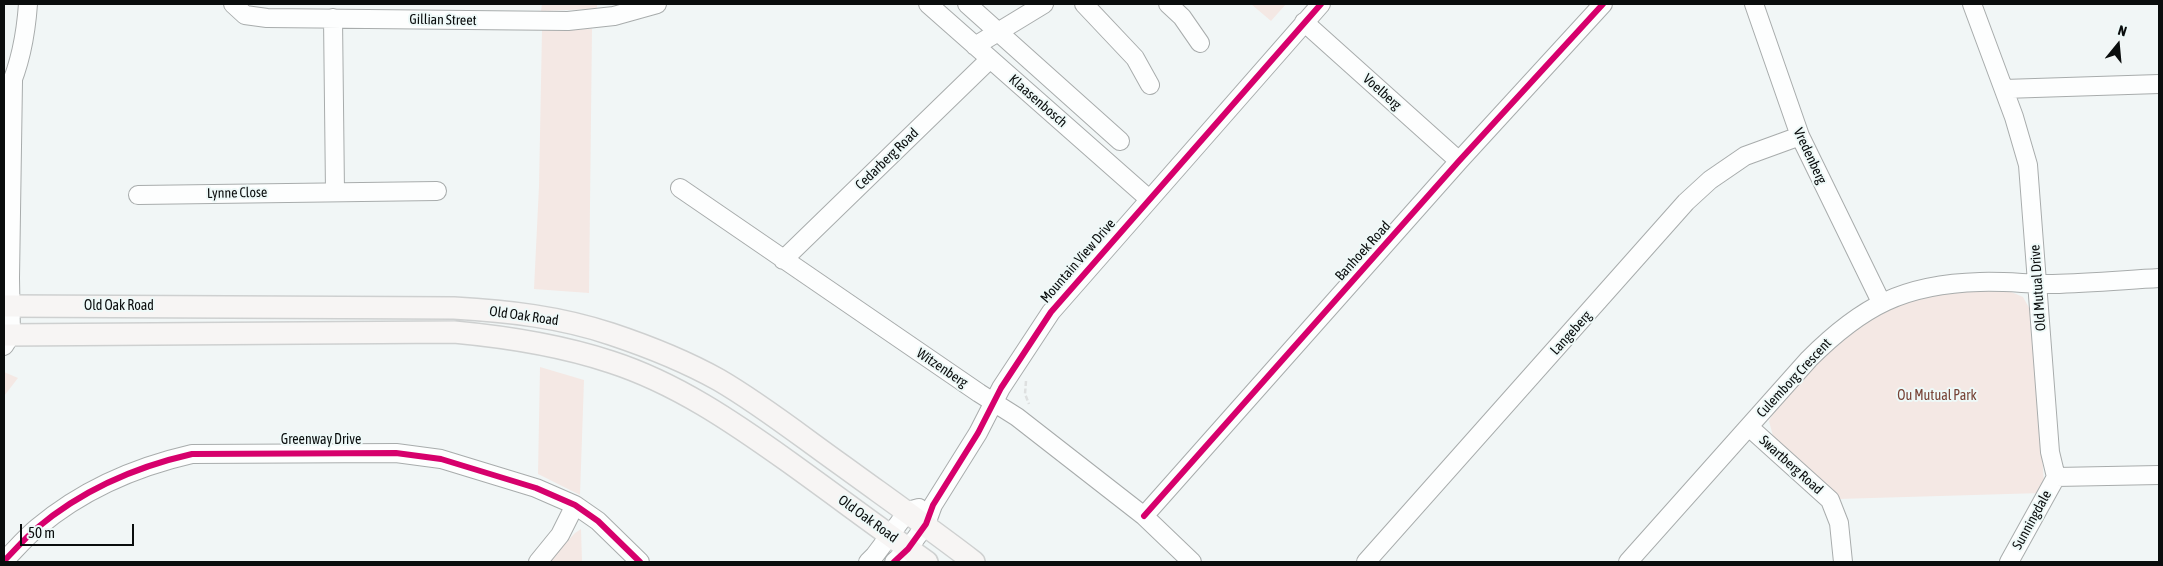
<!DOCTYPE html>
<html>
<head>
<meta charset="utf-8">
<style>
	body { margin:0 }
	#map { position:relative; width:2163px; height:566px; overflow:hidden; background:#f1f6f6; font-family:"Asap Condensed",sans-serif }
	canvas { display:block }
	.frame { position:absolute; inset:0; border:5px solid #0a0d0d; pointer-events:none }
	.north { position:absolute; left:2093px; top:20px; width:50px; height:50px; -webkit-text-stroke:4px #eef9f8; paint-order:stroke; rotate:17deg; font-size:14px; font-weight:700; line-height:20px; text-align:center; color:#0a0d0d }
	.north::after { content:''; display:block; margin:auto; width:18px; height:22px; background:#0a0d0d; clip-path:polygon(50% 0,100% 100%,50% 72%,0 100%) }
	.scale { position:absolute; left:20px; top:524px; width:114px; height:22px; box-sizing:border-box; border:2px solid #0a0d0d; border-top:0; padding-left:6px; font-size:15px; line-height:18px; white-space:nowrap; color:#0a0d0d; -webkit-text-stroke:4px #eef9f8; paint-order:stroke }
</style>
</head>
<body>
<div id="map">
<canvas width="2163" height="566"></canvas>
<div class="frame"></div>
<div class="north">N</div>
<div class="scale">50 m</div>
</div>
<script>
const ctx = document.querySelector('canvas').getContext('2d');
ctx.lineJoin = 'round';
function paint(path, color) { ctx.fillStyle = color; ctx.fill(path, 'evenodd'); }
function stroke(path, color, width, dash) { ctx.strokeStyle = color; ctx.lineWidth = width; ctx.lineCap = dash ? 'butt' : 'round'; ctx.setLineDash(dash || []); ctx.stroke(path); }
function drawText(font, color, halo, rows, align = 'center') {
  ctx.font = font + ' "Asap Condensed",sans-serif'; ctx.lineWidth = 4; ctx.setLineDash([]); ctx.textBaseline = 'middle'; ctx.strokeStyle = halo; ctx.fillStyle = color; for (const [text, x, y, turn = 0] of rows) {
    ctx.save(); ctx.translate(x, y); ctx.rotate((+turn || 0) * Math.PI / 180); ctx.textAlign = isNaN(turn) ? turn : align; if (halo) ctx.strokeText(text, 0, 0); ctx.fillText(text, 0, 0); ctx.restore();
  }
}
const green = new Path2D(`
	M 542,4 L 597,4 L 597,9 L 541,11 Z
	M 1251,4 L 1286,4 L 1271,21 Z
	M 592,29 L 589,293 L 534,289 L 539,186 L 542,30 Z
	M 2009,291 L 2023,297 L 2032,313 L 2044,483 L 2042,493 L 1838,499 L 1773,436 L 1769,421 L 1774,411 C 1826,352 1864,303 1948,292 C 1968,290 1989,291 2009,291 Z
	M 540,367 L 584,380 L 580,495 L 538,474 Z
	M 4,372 L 18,378 L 4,396 Z
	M 581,529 L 582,562 L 548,562 L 575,533 Z`);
const path = new Path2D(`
	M 1026,381 L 1025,394 L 1029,404`);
const minor = new Path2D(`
	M 233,4 L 245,15 L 267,18 L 568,21 L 614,16 L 657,4
	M 928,4 L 1149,199
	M 967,4 L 1120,141
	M 1084,4 L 1135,58 L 1150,85
	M 1168,4 L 1182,17 L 1200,43
	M 1754,4 L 1800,136 L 1881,302
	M 1972,4 L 2014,117 L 2028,165 L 2050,452 L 2056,477
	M 333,18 L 335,192
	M 1304,22 L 1459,161
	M 975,46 L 1044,4
	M 2004,89 L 2159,84
	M 8,91 C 20,65 26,32 28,4
	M 680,188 L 979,393 L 1017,417 L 1144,516 L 1192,562
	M 138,195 L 437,191
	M 783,260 L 990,59
	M 4,346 L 11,335 L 10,278 L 13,81
	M 1749,427 L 1830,500 L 1839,523 L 1843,562
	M 2056,477 L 2159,475
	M 1144,516 L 1459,161 L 1603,4
	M 4,561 C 15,550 25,538 37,528 C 82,490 135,467 192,454 L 396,453 L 441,459 L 536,488 L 575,505 L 598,521 L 640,562
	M 538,562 L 560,535 L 575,505
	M 868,562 L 875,555 L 908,511 L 919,508
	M 894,562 L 908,549 L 926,524 L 933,505 L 978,433 L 1001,388 L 1051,312 L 1321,4
	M 1366,562 L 1686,202 L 1710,180 L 1745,156 L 1800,136
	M 1628,562 L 1809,359 C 1862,306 1904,284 1980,282 C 2004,281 2029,284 2053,284 C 2088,283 2124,280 2159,278
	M 2009,562 L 2056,477`);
const major = new Path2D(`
	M 4,306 L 454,308 C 508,311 560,317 611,334 C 647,346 685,361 719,380 C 762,405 802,437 843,466 C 887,498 931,529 974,562
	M 4,335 L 454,332 C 508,337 560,345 611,362 C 676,383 733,422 789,462 C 835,495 880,529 927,562`);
const cycleway = new Path2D(`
	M 1144,516 L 1459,161 L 1603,4
	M 4,561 C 15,550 25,538 37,528 C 82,490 135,467 192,454 L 396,453 L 441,459 L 536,488 L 575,505 L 598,521 L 640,562
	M 894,562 L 908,549 L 926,524 L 933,505 L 978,433 L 1001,388 L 1051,312 L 1321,4`);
const streetNames = [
	["Gillian Street",443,20,1],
	["Voelberg",1382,92,42],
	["Klaasenbosch",1038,101,41],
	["Vredenberg",1810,156,65],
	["Cedarberg Road",887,159,-44],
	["Lynne Close",237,193,-1],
	["Banhoek Road",1363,251,-48],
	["Mountain View Drive",1078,261,-49],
	["Old Mutual Drive",2038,288,-94],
	["Old Oak Road",119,306],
	["Old Oak Road",524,316,8],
	["Langeberg",1571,333,-48],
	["Witzenberg",942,368,34],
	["Culemborg Crescent",1794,378,-47],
	["Greenway Drive",321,440],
	["Swartberg Road",1791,465,42],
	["Old Oak Road",868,519,36],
	["Sunningdale",2032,520,-61]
];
const parkNames = [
	["Ou Mutual Park",1937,396]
];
paint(green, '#f4e8e4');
stroke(minor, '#a8acac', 20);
stroke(major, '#ced0d0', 24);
stroke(path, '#dee0e0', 2.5, [5, 2.5]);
stroke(minor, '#fdfefe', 18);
stroke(major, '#f7f5f4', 21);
stroke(cycleway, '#d6006c', 6);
drawText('14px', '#0a0d0d', '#eef9f8', streetNames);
drawText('14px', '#774336', '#eef9f8', parkNames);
</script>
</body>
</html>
